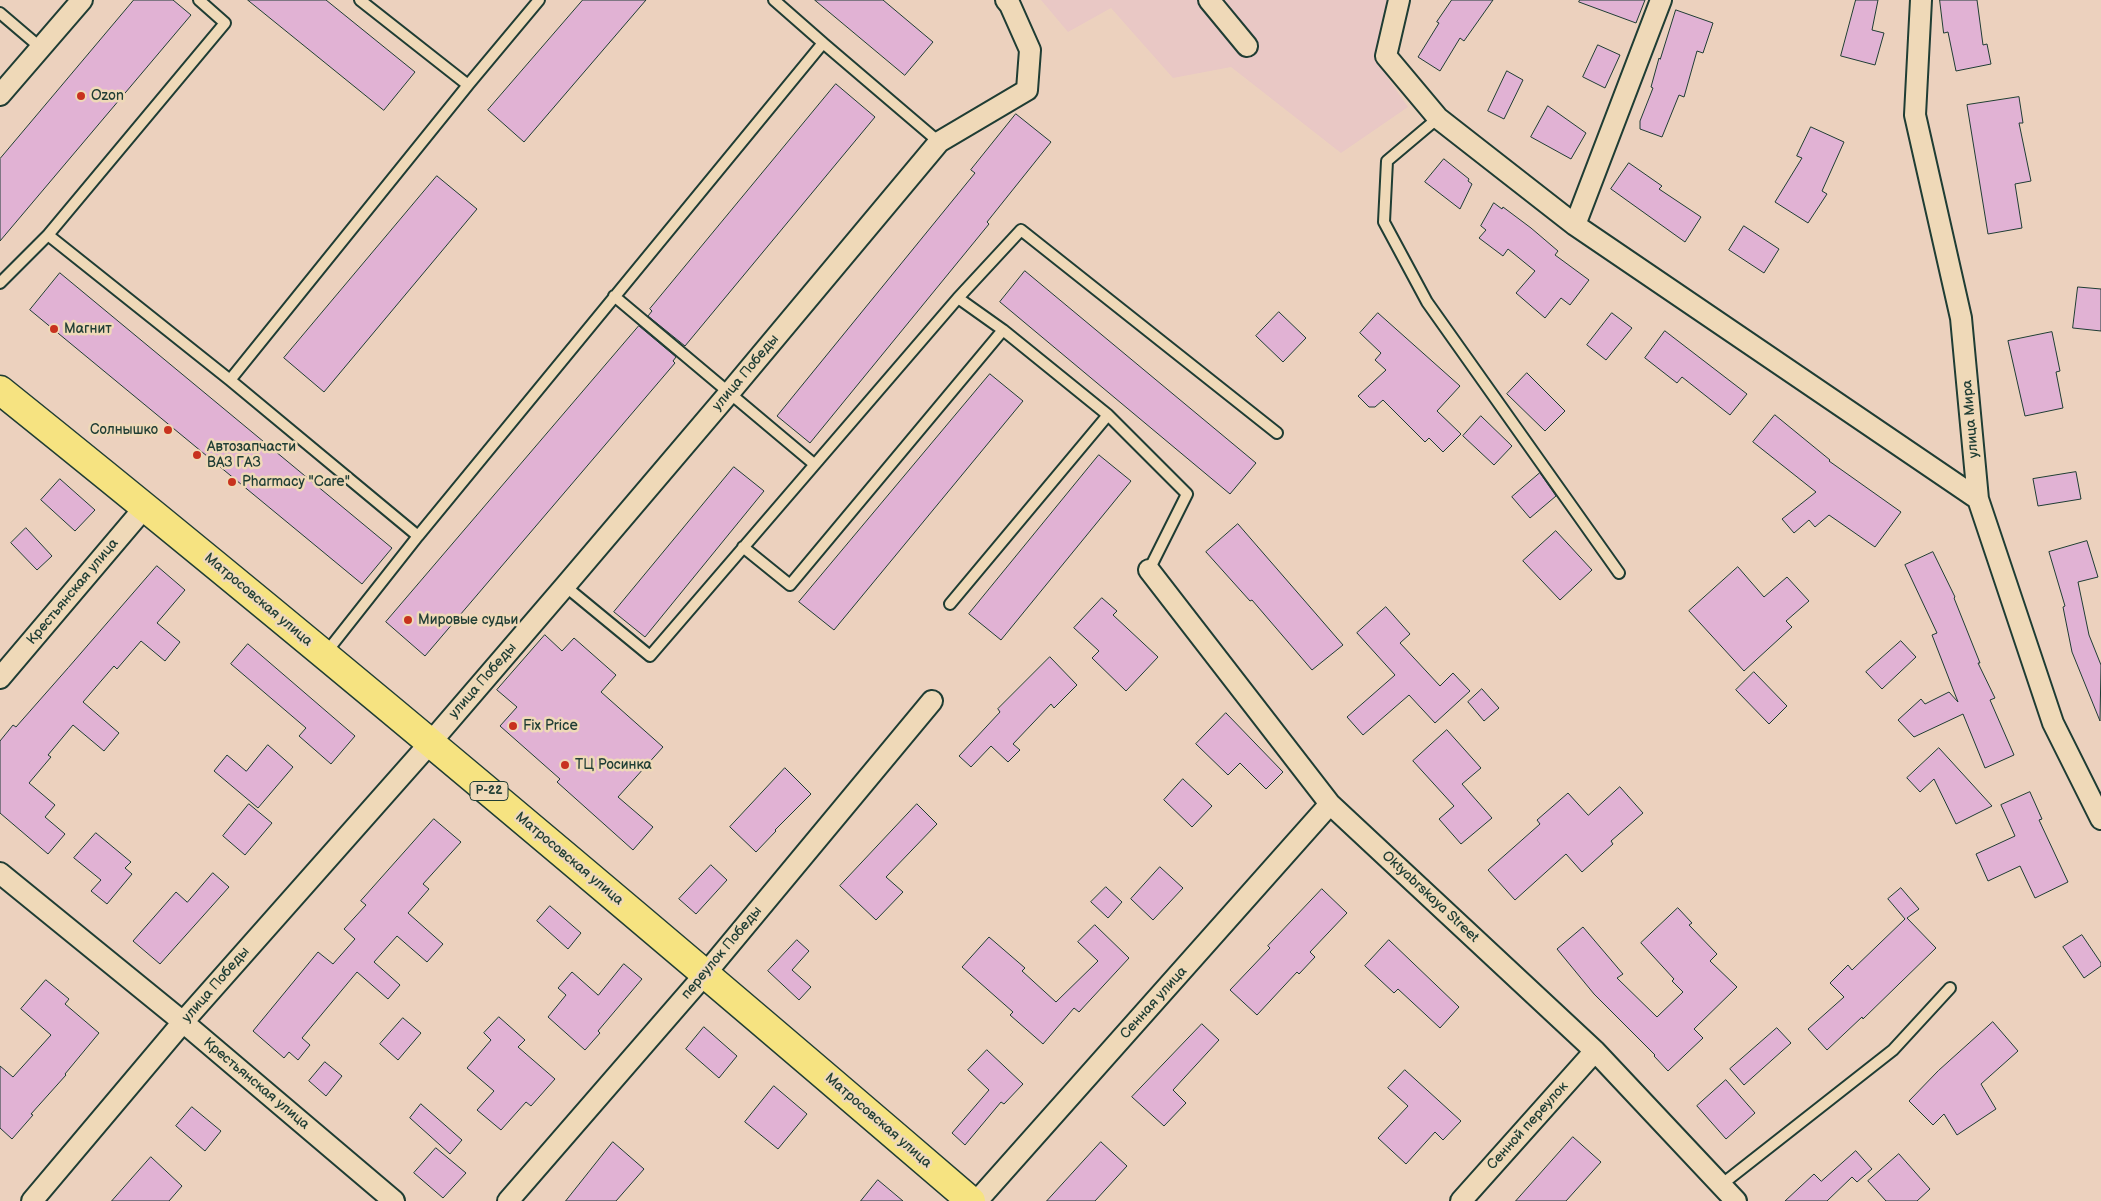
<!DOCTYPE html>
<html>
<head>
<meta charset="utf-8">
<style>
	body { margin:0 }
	canvas { display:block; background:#ecd1be }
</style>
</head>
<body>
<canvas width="2101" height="1201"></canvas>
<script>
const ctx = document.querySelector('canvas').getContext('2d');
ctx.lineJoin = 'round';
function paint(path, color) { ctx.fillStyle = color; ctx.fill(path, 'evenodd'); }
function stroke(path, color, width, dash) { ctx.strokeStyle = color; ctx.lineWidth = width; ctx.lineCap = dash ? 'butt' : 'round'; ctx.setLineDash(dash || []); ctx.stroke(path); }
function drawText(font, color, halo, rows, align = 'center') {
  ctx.font = font + ' "Balsamiq Sans",sans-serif'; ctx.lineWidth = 5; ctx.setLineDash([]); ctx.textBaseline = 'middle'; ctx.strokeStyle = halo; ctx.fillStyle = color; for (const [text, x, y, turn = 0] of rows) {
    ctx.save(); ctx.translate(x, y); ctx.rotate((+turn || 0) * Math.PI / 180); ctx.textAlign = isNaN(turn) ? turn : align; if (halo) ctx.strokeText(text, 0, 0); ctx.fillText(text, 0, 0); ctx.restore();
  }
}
const built = new Path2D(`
	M 1041,0 L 1390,0 L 1376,61 L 1408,107 L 1341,153 L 1231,67 L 1173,78 L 1111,8 L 1068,32 Z`);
const building = new Path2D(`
	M 134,0 L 173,0 L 191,15 L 0,241 L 0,159 Z
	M 248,0 L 326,0 L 415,72 L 384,110 Z
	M 583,0 L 646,0 L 524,142 L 488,110 Z
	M 815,0 L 883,0 L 933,42 L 905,75 Z
	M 1452,0 L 1493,0 L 1464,41 L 1460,38 L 1440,71 L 1418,57 L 1439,23 L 1437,22 Z
	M 1580,0 L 1645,0 L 1636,23 L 1579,2 Z
	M 1856,0 L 1878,0 L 1872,30 L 1884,33 L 1875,65 L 1841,56 Z
	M 1940,0 L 1977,0 L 1983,45 L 1987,44 L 1991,64 L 1956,71 L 1948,32 L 1944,33 Z
	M 1676,10 L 1713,23 L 1703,53 L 1697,51 L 1684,97 L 1679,95 L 1662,137 L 1640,129 L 1640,121 L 1653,88 L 1651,87 L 1659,58 L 1660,59 Z
	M 1598,45 L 1620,55 L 1605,88 L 1583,77 Z
	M 1507,71 L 1523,80 L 1504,119 L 1488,111 Z
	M 836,84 L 875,117 L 685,346 L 648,316 L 652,311 L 650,309 Z
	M 2019,97 L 2023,123 L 2019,123 L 2031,181 L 2015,184 L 2022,228 L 1988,234 L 1967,105 Z
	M 1548,106 L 1586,133 L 1571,159 L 1531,137 Z
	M 1016,114 L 1051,142 L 987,222 L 989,224 L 810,443 L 777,416 L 975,173 L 971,170 Z
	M 1811,127 L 1844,142 L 1822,191 L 1827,194 L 1808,223 L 1775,202 L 1802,158 L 1797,156 Z
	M 1444,159 L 1469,179 L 1468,181 L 1472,184 L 1460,209 L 1425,182 Z
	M 1629,163 L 1662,186 L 1659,189 L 1701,217 L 1685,242 L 1611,189 Z
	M 437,176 L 477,209 L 324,392 L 284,358 Z
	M 1494,203 L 1502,209 L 1503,207 L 1531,228 L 1558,251 L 1555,255 L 1589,280 L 1570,305 L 1561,298 L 1545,318 L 1516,293 L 1535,271 L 1508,249 L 1503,256 L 1479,238 L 1486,230 L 1481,226 Z
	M 1744,226 L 1779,249 L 1764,273 L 1729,250 Z
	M 1025,271 L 1256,463 L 1230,494 L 1000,302 Z
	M 60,273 L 392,548 L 362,584 L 30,310 Z
	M 2078,287 L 2101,289 L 2101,331 L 2073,328 Z
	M 1279,312 L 1306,338 L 1283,362 L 1256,336 Z
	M 1378,313 L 1460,386 L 1437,411 L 1461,434 L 1443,452 L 1429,438 L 1425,442 L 1383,400 L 1375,407 L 1369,407 L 1358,396 L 1386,370 L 1375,360 L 1381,353 L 1360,333 Z
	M 1612,313 L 1632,328 L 1606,360 L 1587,345 Z
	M 639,326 L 676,357 L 673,361 L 675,363 L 425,656 L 386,622 Z
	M 1665,331 L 1747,394 L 1730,415 L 1682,377 L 1677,383 L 1645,358 Z
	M 2052,332 L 2060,371 L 2056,372 L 2063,408 L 2025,416 L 2008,341 Z
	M 1527,373 L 1565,411 L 1545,431 L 1507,394 Z
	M 990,374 L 1023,401 L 834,630 L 799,602 Z
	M 1775,415 L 1830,460 L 1829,461 L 1901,512 L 1875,547 L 1829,515 L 1815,527 L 1809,520 L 1794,533 L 1782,519 L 1816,492 L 1753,442 Z
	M 1481,416 L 1512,446 L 1494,465 L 1463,436 Z
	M 1099,455 L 1131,481 L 1001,640 L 969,614 Z
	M 734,467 L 764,491 L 645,637 L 614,612 Z
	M 2076,472 L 2081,499 L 2038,506 L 2033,479 Z
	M 1540,473 L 1556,496 L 1530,518 L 1512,497 Z
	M 60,479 L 95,510 L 75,531 L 41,500 Z
	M 1238,524 L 1343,645 L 1312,670 L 1252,600 L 1250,601 L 1206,552 Z
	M 26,528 L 52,556 L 37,570 L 11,543 Z
	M 1556,531 L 1592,570 L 1560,600 L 1523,561 Z
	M 2087,541 L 2098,577 L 2078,582 L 2089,635 L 2101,665 L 2100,721 L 2072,652 L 2063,607 L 2065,606 L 2049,552 Z
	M 1933,552 L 1955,597 L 1954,598 L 1980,663 L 1978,663 L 1995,698 L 1990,700 L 2014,755 L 1985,768 L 1963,714 L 1914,737 L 1898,720 L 1921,699 L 1925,704 L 1949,692 L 1958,702 L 1932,635 L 1937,633 L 1905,565 Z
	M 157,566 L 185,590 L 157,623 L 180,642 L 165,661 L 141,641 L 117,669 L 114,666 L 83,702 L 119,733 L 104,751 L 73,725 L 48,755 L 51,757 L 29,783 L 55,805 L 45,817 L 65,834 L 48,854 L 0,813 L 0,741 L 13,725 L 16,727 L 68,668 Z
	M 1738,567 L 1764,597 L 1787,577 L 1809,601 L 1786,621 L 1792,627 L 1744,671 L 1689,611 Z
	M 1102,598 L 1117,611 L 1113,615 L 1158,657 L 1126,691 L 1092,658 L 1099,651 L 1074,628 Z
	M 1386,607 L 1410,634 L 1400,643 L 1440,686 L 1453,673 L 1470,691 L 1435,723 L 1409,695 L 1363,735 L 1347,717 L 1395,675 L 1357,633 Z
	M 545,635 L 562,651 L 574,638 L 616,675 L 601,692 L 663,747 L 618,797 L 653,827 L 633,850 L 557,782 L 560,779 L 500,726 L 517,707 L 497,690 Z
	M 1901,641 L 1916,657 L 1882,689 L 1866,672 Z
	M 248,644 L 355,736 L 331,764 L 299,736 L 306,728 L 231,664 Z
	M 1050,657 L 1077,685 L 1054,708 L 1051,704 L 1013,744 L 1020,750 L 1008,762 L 991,746 L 971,767 L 959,756 L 1000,712 L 998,709 Z
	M 1754,672 L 1787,706 L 1769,724 L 1736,690 Z
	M 1482,689 L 1499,708 L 1484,721 L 1468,702 Z
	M 1226,713 L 1283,772 L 1266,789 L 1240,763 L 1228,775 L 1196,744 Z
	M 1447,730 L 1481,768 L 1462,784 L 1492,818 L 1461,844 L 1439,819 L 1454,806 L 1413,761 Z
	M 268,745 L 293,767 L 258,808 L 214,771 L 227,755 L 246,771 Z
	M 1939,748 L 1992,806 L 1956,824 L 1934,779 L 1920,792 L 1907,778 Z
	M 785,768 L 811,794 L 775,830 L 776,831 L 756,852 L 730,827 Z
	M 1183,779 L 1212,806 L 1192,827 L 1164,800 Z
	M 1620,787 L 1643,813 L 1611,841 L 1613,844 L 1582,872 L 1566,854 L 1515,900 L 1488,870 L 1540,824 L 1537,820 L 1568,793 L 1588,815 Z
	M 2030,792 L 2042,819 L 2039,820 L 2068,882 L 2035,898 L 2020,866 L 1988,881 L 1976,854 L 2015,836 L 2001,805 Z
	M 249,804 L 272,823 L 245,855 L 223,836 Z
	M 917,804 L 937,824 L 886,877 L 903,892 L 876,920 L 840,886 Z
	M 434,819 L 461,842 L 423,884 L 429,889 L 408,913 L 443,944 L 427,962 L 397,936 L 374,962 L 400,985 L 388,999 L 357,972 L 302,1038 L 310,1045 L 298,1060 L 289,1052 L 284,1058 L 253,1031 L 318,952 L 333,964 L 355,939 L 344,929 L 366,905 L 361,901 Z
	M 96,833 L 131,862 L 125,868 L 132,874 L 107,904 L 91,891 L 101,880 L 74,858 Z
	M 711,865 L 727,880 L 696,914 L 679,899 Z
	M 1160,867 L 1183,888 L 1153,920 L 1131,899 Z
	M 213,873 L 229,887 L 160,964 L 133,941 L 176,892 L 187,902 Z
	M 1106,887 L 1122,902 L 1108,918 L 1091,902 Z
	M 1901,888 L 1919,909 L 1907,918 L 1936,948 L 1863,1019 L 1862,1017 L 1827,1050 L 1808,1029 L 1844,997 L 1830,983 L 1848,965 L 1852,970 L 1905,919 L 1888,899 Z
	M 1322,889 L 1347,913 L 1310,952 L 1315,957 L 1299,974 L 1297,972 L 1257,1015 L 1230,990 L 1270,948 L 1268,946 Z
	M 550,906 L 581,933 L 568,949 L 537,921 Z
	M 1678,908 L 1692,923 L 1689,925 L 1717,954 L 1710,961 L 1737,987 L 1694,1029 L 1703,1038 L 1668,1071 L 1654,1056 L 1655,1055 L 1594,994 L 1557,949 L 1583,927 L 1623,974 L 1617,978 L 1657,1017 L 1683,992 L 1672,981 L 1674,979 L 1641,943 Z
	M 1095,925 L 1129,958 L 1079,1012 L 1074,1008 L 1043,1044 L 1010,1015 L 1013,1012 L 962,967 L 989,937 L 1025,968 L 1022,971 L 1056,1002 L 1098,961 L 1078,942 Z
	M 2082,935 L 2101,963 L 2101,966 L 2084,978 L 2063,947 Z
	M 797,940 L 809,951 L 792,970 L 811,987 L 799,1000 L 768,971 Z
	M 1389,940 L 1459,1007 L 1440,1028 L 1398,989 L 1394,993 L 1365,966 Z
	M 624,964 L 642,979 L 598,1031 L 600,1033 L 585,1050 L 548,1017 L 566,995 L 558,988 L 572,972 L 598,995 Z
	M 46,980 L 69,999 L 65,1004 L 99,1033 L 65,1074 L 66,1075 L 31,1114 L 33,1115 L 12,1139 L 0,1128 L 0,1066 L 13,1077 L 51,1035 L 21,1009 Z
	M 499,1017 L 525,1040 L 518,1047 L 555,1079 L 531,1106 L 526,1102 L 501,1130 L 477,1110 L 494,1091 L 467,1068 L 491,1040 L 484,1033 Z
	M 403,1018 L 421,1033 L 398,1060 L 380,1044 Z
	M 1993,1022 L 2018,1051 L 1981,1084 L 1996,1109 L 1957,1135 L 1944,1114 L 1933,1125 L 1909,1101 L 1938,1071 Z
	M 1202,1024 L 1219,1040 L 1173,1090 L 1186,1103 L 1164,1126 L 1132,1097 Z
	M 704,1027 L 737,1056 L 719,1078 L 686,1049 Z
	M 1777,1028 L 1791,1043 L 1744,1085 L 1730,1069 Z
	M 987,1050 L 1023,1084 L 1004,1104 L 1001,1102 L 965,1145 L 952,1133 L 989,1090 L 968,1070 Z
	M 325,1062 L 342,1076 L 326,1096 L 309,1081 Z
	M 1405,1070 L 1461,1121 L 1443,1140 L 1435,1132 L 1406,1164 L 1378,1138 L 1408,1106 L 1388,1088 Z
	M 1726,1080 L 1755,1113 L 1726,1139 L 1697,1106 Z
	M 774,1086 L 807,1114 L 778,1149 L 745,1122 Z
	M 421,1104 L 462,1140 L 450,1154 L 410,1118 Z
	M 192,1107 L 221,1131 L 205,1151 L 176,1126 Z
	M 1573,1137 L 1601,1162 L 1566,1201 L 1516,1201 Z
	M 613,1142 L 644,1169 L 616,1201 L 566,1201 Z
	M 1101,1142 L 1127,1166 L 1095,1201 L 1047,1201 Z
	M 436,1148 L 466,1173 L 443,1198 L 414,1173 Z
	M 1856,1151 L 1872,1169 L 1857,1182 L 1852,1177 L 1827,1201 L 1785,1201 L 1814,1174 L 1821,1181 Z
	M 1899,1154 L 1930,1189 L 1917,1201 L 1886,1201 L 1868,1181 Z
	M 151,1157 L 182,1186 L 169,1201 L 112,1201 Z
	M 878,1180 L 903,1201 L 861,1201 Z`);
const lane = new Path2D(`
	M 199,0 L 225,23 L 48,235 L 230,380 L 418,536 L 823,43 L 774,0
	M 360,0 L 468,85 L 539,0
	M 0,13 L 41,48
	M 823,43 L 939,142
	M 1438,118 L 1387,161 L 1384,222 L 1427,302 L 1619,573
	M 0,283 L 48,235
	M 614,296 L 814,464
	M 958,298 L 1003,330
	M 230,380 L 468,85
	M 743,547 L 790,585 L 1003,330 L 1108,415 L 1187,494 L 1149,570
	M 565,586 L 650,656 L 958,298 L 1021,230 L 1277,433
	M 950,604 L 1108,415
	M 325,654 L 418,536
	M 1721,1185 L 1893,1050 L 1950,988`);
const street = new Path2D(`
	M 1209,0 L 1247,46
	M 1399,0 L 1386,56 L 1438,118 L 1575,225 L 1978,499
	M 1921,0 L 1915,115 L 1961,318 L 1978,499 L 2053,723 L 2101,819
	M 0,95 L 82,0
	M 1575,225 L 1661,0
	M 1149,570 L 1330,804 L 1595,1051 L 1736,1201
	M 0,678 L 145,507
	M 0,873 L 183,1022 L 394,1201
	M 32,1201 L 183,1022 L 431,742 L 565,586 L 730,392 L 939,142 L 1027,90 L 1030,50 L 1010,5 L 1006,0
	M 508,1201 L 706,973 L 932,701
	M 977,1201 L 1330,804
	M 1461,1201 L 1595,1051`);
const highway = new Path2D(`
	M 0,390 C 329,654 651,926 971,1201`);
const markers = [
	[81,96,5,"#c8321e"],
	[54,329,5,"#c8321e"],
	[168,430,5,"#c8321e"],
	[197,455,5,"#c8321e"],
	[232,482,5,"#c8321e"],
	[408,620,5,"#c8321e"],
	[513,726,5,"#c8321e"],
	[565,765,5,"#c8321e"]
];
const shields = [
	[489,791,38]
];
const shieldNames = [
	["Р-22",489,791]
];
const poiNames = [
	["Ozon",91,96],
	["Магнит",64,329],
	["Солнышко",158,430,"right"],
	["Автозапчасти",207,447],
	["ВАЗ ГАЗ",207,463],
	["Pharmacy \"Care\"",242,482],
	["Мировые судьи",418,620],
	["Fix Price",523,726],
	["ТЦ Росинка",575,765]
];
const streetNames = [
	["улица Победы",746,373,-50],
	["улица Мира",1971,419,-95],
	["Крестьянская улица",73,592,-50],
	["Матросовская улица",258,600,40],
	["улица Победы",483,681,-49],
	["Матросовская улица",569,859,40],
	["Oktyabrskaya Street",1430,897,43],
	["переулок Победы",722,953,-50],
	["улица Победы",216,985,-49],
	["Сенная улица",1154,1003,-48],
	["Крестьянская улица",256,1084,40],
	["Матросовская улица",878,1121,41],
	["Сенной переулок",1528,1126,-48]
];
paint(built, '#e9c8c5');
paint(building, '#e1b2d4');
stroke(building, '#1f3d34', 1);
stroke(lane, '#1f3d34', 14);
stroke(street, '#1f3d34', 24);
stroke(highway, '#1f3d34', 31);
stroke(lane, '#efd9b8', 10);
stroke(street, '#efd9b8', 20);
stroke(highway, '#f6e381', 28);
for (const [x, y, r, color] of markers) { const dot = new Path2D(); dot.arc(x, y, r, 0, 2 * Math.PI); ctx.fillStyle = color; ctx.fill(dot); stroke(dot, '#efd9b8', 2); }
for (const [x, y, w] of shields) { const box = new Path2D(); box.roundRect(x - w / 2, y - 9.5, w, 19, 4); ctx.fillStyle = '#efd9b8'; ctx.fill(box); stroke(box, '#1f3d34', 1); }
drawText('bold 12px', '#1f3d34', null, shieldNames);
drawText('14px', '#1f3d34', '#efd9b8', poiNames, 'left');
drawText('14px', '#1f3d34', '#efd9b8', streetNames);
</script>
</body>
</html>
